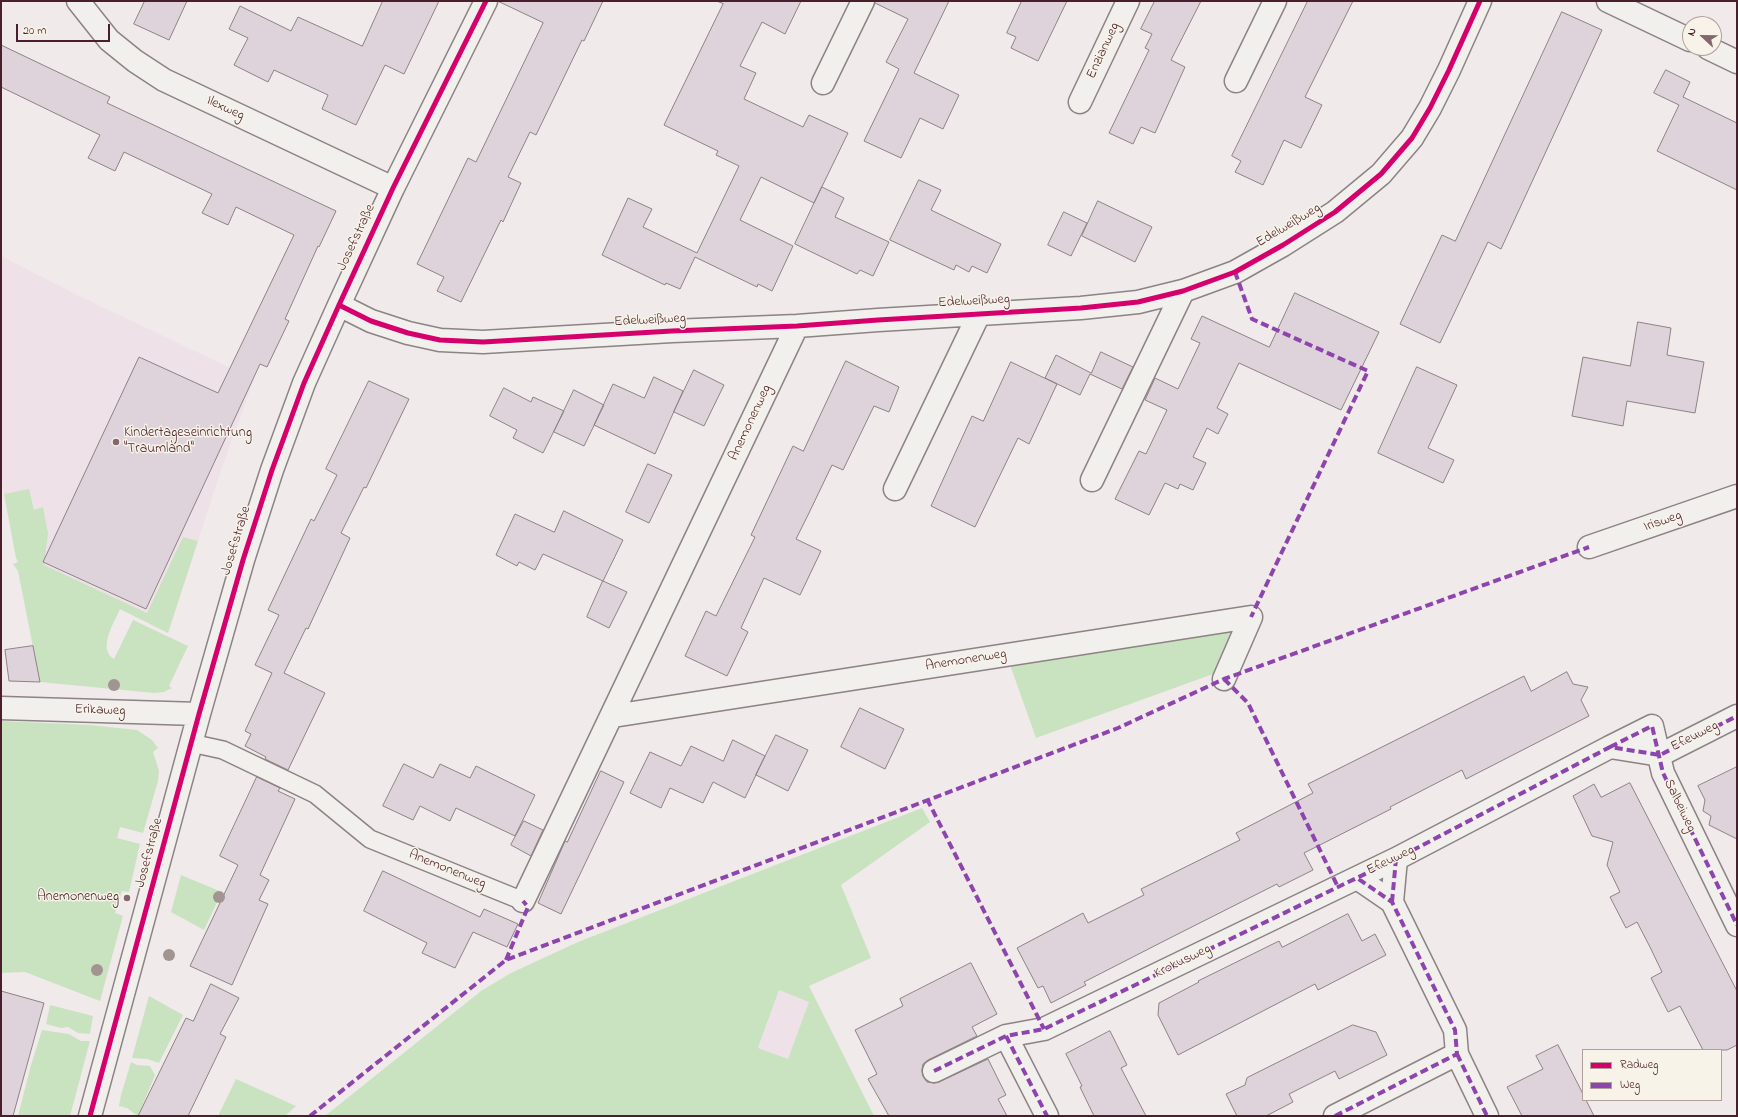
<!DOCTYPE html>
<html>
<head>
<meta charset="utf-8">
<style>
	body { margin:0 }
	#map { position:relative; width:1738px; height:1117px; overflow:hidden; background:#f0eaea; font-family:"Indie Flower",sans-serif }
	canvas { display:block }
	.frame { position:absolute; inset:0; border:2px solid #4a1f2b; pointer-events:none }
	.legend { position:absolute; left:1582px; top:1049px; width:140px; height:52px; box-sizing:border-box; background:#f7f3e8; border:1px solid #b29e9c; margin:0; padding:5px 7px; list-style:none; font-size:12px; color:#4a1f2b }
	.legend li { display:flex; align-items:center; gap:8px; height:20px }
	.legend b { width:20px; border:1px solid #b29e9c }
	.north { position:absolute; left:1682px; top:16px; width:40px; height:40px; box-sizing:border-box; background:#f7f3e8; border:1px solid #b29e9c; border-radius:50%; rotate:292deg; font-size:11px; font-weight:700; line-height:16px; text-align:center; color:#4a1f2b }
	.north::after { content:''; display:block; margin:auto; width:14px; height:18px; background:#84666e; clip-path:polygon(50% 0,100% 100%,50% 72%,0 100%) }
	.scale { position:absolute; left:16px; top:24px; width:94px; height:18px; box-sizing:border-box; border:2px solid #4a1f2b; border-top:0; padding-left:5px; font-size:12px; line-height:14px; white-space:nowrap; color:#4a1f2b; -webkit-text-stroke:3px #f7f3e8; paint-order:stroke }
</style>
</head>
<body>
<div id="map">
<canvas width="1738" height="1117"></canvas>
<div class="frame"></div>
<ul class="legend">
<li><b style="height:5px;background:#d6006c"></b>Radweg</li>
<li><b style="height:5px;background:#8e44ad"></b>Weg</li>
</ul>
<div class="north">N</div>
<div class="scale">20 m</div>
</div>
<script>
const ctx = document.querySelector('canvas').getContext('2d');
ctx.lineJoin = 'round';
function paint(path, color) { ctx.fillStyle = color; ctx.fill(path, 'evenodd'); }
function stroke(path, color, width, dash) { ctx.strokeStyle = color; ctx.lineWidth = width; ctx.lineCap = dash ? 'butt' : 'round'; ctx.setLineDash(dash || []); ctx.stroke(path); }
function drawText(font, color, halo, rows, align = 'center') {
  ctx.font = font + ' "Indie Flower",sans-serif'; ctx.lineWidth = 3; ctx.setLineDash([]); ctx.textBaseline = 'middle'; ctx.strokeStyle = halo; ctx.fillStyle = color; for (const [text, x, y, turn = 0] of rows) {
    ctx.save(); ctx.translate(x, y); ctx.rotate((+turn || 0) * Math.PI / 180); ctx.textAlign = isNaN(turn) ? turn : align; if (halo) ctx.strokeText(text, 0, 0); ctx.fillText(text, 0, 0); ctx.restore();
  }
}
const built = new Path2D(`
	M 1,256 L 79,296 L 254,379 L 221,470 L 168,633 L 16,558 L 1,478 Z
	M 779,990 L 810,1002 L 788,1059 L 758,1049 Z`);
const green = new Path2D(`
	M 29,489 L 34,510 L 43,507 L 48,533 L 44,565 L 147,613 L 183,537 L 198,541 L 168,633 L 120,609 C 114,623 97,649 114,659 L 133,620 L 188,646 L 169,686 L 172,688 L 164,692 L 154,693 L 40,682 L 18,571 L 13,564 L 18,562 L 16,558 L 4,494 Z
	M 1243,624 L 1238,665 L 1036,738 L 1009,662 Z
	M 1,721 L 90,725 L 137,730 L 152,740 L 158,748 L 153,752 L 159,771 L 158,781 L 143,833 L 120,827 L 117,838 L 140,844 L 129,892 L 122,891 L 115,913 L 123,916 L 100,1001 L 25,972 L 1,973 Z
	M 922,808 L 930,822 L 841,885 L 871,958 L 809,986 L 874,1116 L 325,1116 L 481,991 L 511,973 L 578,942 ZM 779,990 L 809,1002 L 788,1059 L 758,1048 Z
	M 181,875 L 222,892 L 204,930 L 171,912 Z
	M 149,996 L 183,1015 L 159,1063 L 147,1059 L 132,1058 Z
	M 50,1005 L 93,1016 L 90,1034 L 78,1033 L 68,1027 L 61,1028 L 46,1024 Z
	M 42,1030 L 69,1034 L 81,1041 L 90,1041 L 70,1116 L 18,1116 L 31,1065 Z
	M 131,1062 L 137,1065 L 150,1066 L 155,1075 L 138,1116 L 127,1108 L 119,1106 L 121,1095 Z
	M 236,1079 L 296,1106 L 285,1116 L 218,1116 Z`);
const building = new Path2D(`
	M 145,1 L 187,1 L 169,40 L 134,24 Z
	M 383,1 L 439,1 L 404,74 L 385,65 L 356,125 L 322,109 L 328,95 L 274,70 L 268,82 L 234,65 L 248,38 L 229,29 L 240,6 L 291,31 L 298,17 L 362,46 Z
	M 498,1 L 603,1 L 584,41 L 582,40 L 536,135 L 530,132 L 508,177 L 521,183 L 503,222 L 501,220 L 461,302 L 437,291 L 444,277 L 417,264 L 468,158 L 476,162 L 543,23 Z
	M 717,1 L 801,1 L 785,34 L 762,22 L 740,66 L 756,73 L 744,99 L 803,127 L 809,115 L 848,133 L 814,203 L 761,177 L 740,220 L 793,246 L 772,291 L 758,284 L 757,287 L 695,257 L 680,289 L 666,283 L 665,285 L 602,255 L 628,198 L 652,209 L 643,227 L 697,253 L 739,166 L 716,155 L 718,151 L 664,125 L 723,4 Z
	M 875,1 L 949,1 L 914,73 L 959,95 L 943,129 L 920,118 L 901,158 L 864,141 L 899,69 L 886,62 L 908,19 L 875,3 Z
	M 1022,1 L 1067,1 L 1038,61 L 1011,48 L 1016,37 L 1007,33 Z
	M 1155,1 L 1201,1 L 1171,60 L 1185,67 L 1155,133 L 1141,127 L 1133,144 L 1109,133 L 1149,50 L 1145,48 L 1152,34 L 1141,29 Z
	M 1308,1 L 1353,1 L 1305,97 L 1322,105 L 1301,148 L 1284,140 L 1263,185 L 1235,172 L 1241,161 L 1232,156 Z
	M 1562,12 L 1602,30 L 1501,249 L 1488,242 L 1440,343 L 1400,324 L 1442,235 L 1455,241 Z
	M 1,45 L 110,97 L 107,103 L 336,211 L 319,247 L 318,246 L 285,319 L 289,321 L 267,367 L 260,364 L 146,609 L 43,562 L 139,357 L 218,393 L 294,235 L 236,207 L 228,225 L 202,213 L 212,194 L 124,152 L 115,171 L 88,158 L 100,135 L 1,87 Z
	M 1666,70 L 1690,82 L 1683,97 L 1737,123 L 1737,190 L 1657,151 L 1679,105 L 1654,93 Z
	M 919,180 L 941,190 L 931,210 L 1001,244 L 987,273 L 972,266 L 969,272 L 956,265 L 954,270 L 890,240 Z
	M 822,187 L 844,198 L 835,217 L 889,242 L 873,276 L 860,270 L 857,274 L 795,244 Z
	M 1098,201 L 1152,227 L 1135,262 L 1082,236 Z
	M 1064,212 L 1087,223 L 1071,256 L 1048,245 Z
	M 1295,293 L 1379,332 L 1341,410 L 1239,363 L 1217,408 L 1228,414 L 1218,434 L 1207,428 L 1193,457 L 1206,463 L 1193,490 L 1180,484 L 1178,489 L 1165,483 L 1149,515 L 1115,499 L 1139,451 L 1146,454 L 1167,410 L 1145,400 L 1155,378 L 1178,389 L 1200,343 L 1191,339 L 1202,316 L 1269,347 Z
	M 1638,322 L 1671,328 L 1667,355 L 1704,362 L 1695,413 L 1627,401 L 1623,426 L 1572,416 L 1583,357 L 1630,366 Z
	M 1101,352 L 1133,367 L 1122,389 L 1090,374 L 1080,395 L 1045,378 L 1056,355 L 1091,373 Z
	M 846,361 L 899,387 L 889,412 L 874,406 L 843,470 L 832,465 L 808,515 L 796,539 L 821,551 L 800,595 L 764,578 L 741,628 L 748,632 L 727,676 L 685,656 L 706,611 L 716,616 L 755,537 L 751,535 L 793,446 L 803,451 Z
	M 1011,362 L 1057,384 L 1029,444 L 1018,438 L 975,527 L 931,506 L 972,416 L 983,421 Z
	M 1417,367 L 1457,385 L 1428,448 L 1454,460 L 1443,483 L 1378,453 Z
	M 694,370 L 724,385 L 704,426 L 674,412 Z
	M 654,377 L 683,391 L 655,454 L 594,425 L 613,384 L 644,398 Z
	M 369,381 L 409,399 L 366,488 L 364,487 L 341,533 L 350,538 L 308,629 L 306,628 L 284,673 L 325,693 L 288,770 L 265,759 L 266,757 L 245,746 L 251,734 L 245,731 L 272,673 L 255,665 L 279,615 L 268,610 L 311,519 L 314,521 L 337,475 L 326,469 Z
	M 504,388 L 531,402 L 533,397 L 564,411 L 543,453 L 513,438 L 517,430 L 490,416 Z
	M 574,390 L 604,405 L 584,446 L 554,432 Z
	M 648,464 L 672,475 L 649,523 L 626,512 Z
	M 564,511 L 623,540 L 603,581 L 543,554 L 535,570 L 519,562 L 517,566 L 496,555 L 515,514 L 554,532 Z
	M 603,581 L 627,592 L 609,628 L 587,617 Z
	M 33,646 L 40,682 L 9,681 L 5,650 Z
	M 1567,672 L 1573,684 L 1588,687 L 1581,700 L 1589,716 L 1466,779 L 1462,770 L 1390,807 L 1391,809 L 1304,853 L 1313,870 L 1279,887 L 1277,884 L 1168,939 L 1084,982 L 1086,985 L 1051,1003 L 1043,986 L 1038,988 L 1017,948 L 1083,913 L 1088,923 L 1144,895 L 1141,889 L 1240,840 L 1236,833 L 1313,793 L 1308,784 L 1524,676 L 1531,691 Z
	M 860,708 L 904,729 L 885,769 L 841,747 Z
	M 776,735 L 808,750 L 788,791 L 756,775 Z
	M 733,740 L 765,756 L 745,798 L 713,782 L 703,803 L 670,788 L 661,808 L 630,793 L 650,752 L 681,766 L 691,746 L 723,761 Z
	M 404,764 L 433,778 L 440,764 L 470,778 L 476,766 L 535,795 L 515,836 L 456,808 L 450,821 L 420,806 L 413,820 L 383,806 Z
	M 1737,767 L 1737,839 L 1709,825 L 1711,816 L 1703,811 L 1705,800 L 1698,786 Z
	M 601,771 L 624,782 L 561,914 L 538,903 L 565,841 L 567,842 Z
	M 257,777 L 280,788 L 278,791 L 295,799 L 260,875 L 269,880 L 259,900 L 268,904 L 232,985 L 190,966 L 238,865 L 220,856 Z
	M 1630,783 L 1737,991 L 1737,1045 L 1727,1050 L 1703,1050 L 1680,1006 L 1668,1012 L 1651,978 L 1662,972 L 1650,947 L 1637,922 L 1626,928 L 1610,897 L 1620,892 L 1607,865 L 1613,842 L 1592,836 L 1573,796 L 1594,784 L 1601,797 Z
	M 524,821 L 543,830 L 531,856 L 511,845 Z
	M 383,871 L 480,917 L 484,909 L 518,924 L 507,947 L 473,932 L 455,968 L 422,953 L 427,943 L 364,911 Z
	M 1348,914 L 1362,941 L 1375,934 L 1386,955 L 1318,990 L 1315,984 L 1178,1055 L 1158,1015 L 1159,1003 L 1199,982 L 1198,981 L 1279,941 L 1282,947 Z
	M 971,963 L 997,1014 L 972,1027 L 977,1036 L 928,1060 L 923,1064 L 922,1070 L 923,1076 L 927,1082 L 934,1083 L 939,1082 L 988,1059 L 1006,1095 L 998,1099 L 1007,1116 L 889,1116 L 868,1079 L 877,1074 L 855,1030 L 903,1006 L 900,999 Z
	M 211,984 L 239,998 L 220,1034 L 226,1037 L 188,1116 L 138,1116 L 186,1018 L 193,1021 Z
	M 1,991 L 44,1003 L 13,1116 L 1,1116 Z
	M 1353,1025 L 1376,1032 L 1387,1055 L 1339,1079 L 1335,1071 L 1289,1094 L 1293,1102 L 1266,1116 L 1237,1116 L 1226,1094 L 1245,1085 L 1247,1078 Z
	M 1110,1031 L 1127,1065 L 1121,1068 L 1146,1116 L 1094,1116 L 1080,1087 L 1082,1086 L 1066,1054 Z
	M 1558,1045 L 1583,1094 L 1583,1100 L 1586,1100 L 1594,1116 L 1522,1116 L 1507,1087 L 1543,1069 L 1536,1056 Z`);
const service = new Path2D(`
	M 191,743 L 223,750 L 315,794 L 370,839 L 523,901`);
const minor = new Path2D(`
	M 78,1 L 109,40 L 135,61 L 164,80 L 393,188
	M 1608,1 L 1690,40
	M 1708,48 L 1737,62
	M 1236,81 L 1275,1
	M 823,83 L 863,1
	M 1080,102 L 1128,1
	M 339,305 L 371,321 L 408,333 L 440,340 L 483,342 L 672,331 L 797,326 L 878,320 L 1081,308 L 1138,302 L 1183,291 L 1235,272 L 1283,245 L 1335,212 L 1381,174 L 1412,138 L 1430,108 L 1449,70 L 1480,1
	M 1092,480 L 1183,291
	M 895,489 L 979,314
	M 1589,547 L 1737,496
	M 1,708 L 199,714
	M 613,716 L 1251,617 L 1224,679
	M 1610,747 L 1652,726 L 1663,773 L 1737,925
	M 523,901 L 797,326
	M 1392,902 L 1396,859
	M 1006,1036 L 1047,1116
	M 1457,1054 L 1487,1116
	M 934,1071 L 1006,1036 L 1044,1029 L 1396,859 L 1610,747 L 1660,755 L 1737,716
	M 90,1116 L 199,714 L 243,560 L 272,470 L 304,383 L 339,305 L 393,188 L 486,1
	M 1335,1116 L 1457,1054 L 1455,1030 L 1392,902 L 1357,878`);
const quiet = new Path2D(`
	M 1235,272 L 1252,319 L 1368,371 L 1251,617
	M 1224,679 L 1248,703 L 1338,887
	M 1610,747 L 1652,726 L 1663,773 L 1737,925
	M 927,799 L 1044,1029
	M 1392,902 L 1396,859
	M 506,960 L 528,907 L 523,901
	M 1006,1036 L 1047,1116
	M 1457,1054 L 1487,1116
	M 934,1071 L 1006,1036 L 1044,1029 L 1396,859 L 1610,747 L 1660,755 L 1737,716
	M 310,1116 L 506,960 L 1118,728 L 1224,679 L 1589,547
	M 1335,1116 L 1457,1054 L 1455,1030 L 1392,902 L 1357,878`);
const cycleway = new Path2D(`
	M 339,305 L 371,321 L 408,333 L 440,340 L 483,342 L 672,331 L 797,326 L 878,320 L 1081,308 L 1138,302 L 1183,291 L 1235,272 L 1283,245 L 1335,212 L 1381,174 L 1412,138 L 1430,108 L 1449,70 L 1480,1
	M 90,1116 L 199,714 L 243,560 L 272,470 L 304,383 L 339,305 L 393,188 L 486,1`);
const trees = [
	[114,685],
	[219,897],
	[169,955],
	[97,970]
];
const markers = [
	[116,442,4,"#84666e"],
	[127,898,4,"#84666e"]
];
const streetNames = [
	["Enzianweg",1104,51,-65],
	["Ilexweg",225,109,25],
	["Edelweißweg",1289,226,-31],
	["Josefstraße",357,238,-65],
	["Edelweißweg",974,302,-3],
	["Edelweißweg",650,321,-3],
	["Anemonenweg",751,423,-65],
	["Irisweg",1663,522,-19],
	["Josefstraße",237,541,-73],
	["Anemonenweg",966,661,-9],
	["Erikaweg",100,711,2],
	["Efeuweg",1695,737,-27],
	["Salbeiweg",1679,806,64],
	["Josefstraße",150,853,-75],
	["Efeuweg",1391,861,-26],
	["Anemonenweg",447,870,22],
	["Krokusweg",1183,962,-26]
];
const poiNames = [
	["Kindertageseinrichtung",124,434],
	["\"Traumland\"",124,450],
	["Anemonenweg",119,898,"right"]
];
paint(built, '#efe1e8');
paint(green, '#c9e3c1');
paint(building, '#ded3db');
stroke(building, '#8d8284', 1);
stroke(service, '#8d8284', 20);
stroke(minor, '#8d8284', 25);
stroke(service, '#f2f0ed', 17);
stroke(minor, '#f2f0ed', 22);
stroke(quiet, '#8e44ad', 4, [8, 4]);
stroke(cycleway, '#d6006c', 5);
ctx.fillStyle = '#a29491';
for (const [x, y] of trees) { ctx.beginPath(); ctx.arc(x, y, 6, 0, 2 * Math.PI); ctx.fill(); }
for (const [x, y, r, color] of markers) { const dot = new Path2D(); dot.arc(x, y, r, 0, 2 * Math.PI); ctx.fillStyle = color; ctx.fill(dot); stroke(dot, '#f7f3e8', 1.5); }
drawText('14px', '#4a1f2b', '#f7f3e8', streetNames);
drawText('14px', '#4a1f2b', '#f7f3e8', poiNames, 'left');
</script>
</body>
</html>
